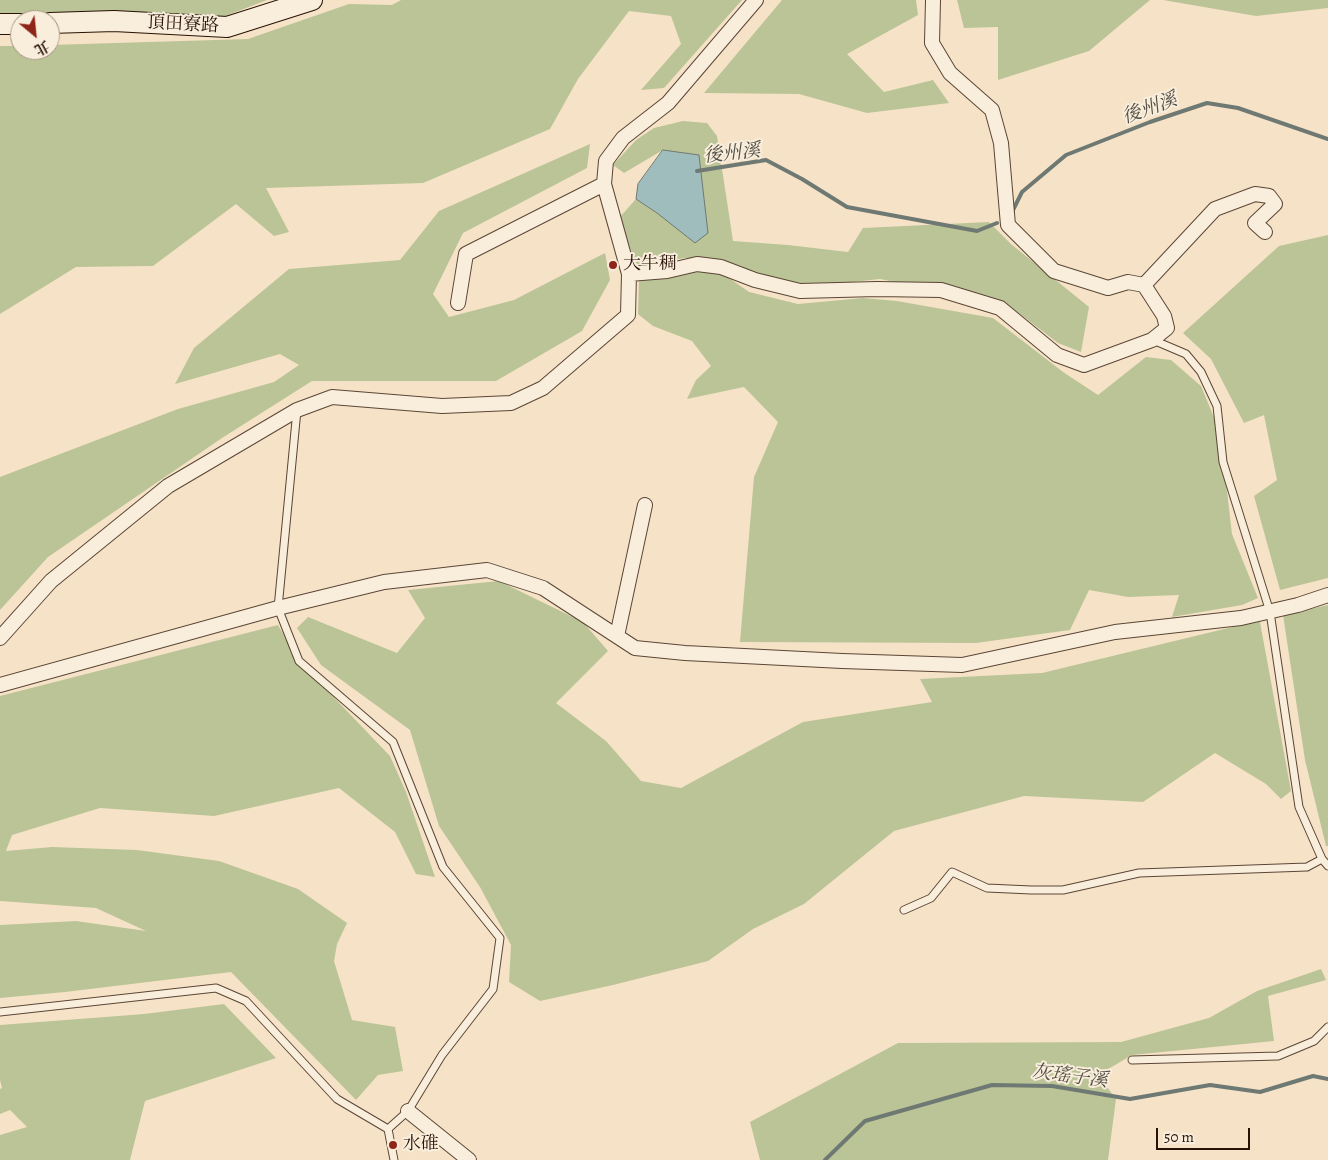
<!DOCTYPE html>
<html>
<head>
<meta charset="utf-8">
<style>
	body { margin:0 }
	#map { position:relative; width:1328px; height:1160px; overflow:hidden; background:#f6e3c7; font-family:Alegreya,"Noto Serif TC",serif }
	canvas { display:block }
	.north { position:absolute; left:10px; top:10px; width:50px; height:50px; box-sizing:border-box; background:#f9eddb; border:1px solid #a59585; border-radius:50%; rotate:152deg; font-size:14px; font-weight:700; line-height:20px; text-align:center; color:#271205 }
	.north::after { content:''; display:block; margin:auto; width:18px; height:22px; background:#8f2418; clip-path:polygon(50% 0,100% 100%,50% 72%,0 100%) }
	.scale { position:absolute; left:1156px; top:1128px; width:94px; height:22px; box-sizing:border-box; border:2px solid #271205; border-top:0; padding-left:6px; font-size:15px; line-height:18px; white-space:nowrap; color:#271205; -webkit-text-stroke:4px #f9eddb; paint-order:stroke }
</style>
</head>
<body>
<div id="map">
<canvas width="1328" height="1160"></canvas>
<div class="north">北</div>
<div class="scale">50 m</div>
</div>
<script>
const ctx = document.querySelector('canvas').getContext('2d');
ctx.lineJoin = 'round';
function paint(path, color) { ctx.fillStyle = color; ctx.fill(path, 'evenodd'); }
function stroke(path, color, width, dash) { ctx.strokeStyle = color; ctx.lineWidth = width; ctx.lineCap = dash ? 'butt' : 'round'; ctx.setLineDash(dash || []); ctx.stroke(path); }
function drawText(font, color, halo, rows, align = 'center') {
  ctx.font = font + ' Alegreya,"Noto Serif TC",serif'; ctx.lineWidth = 4; ctx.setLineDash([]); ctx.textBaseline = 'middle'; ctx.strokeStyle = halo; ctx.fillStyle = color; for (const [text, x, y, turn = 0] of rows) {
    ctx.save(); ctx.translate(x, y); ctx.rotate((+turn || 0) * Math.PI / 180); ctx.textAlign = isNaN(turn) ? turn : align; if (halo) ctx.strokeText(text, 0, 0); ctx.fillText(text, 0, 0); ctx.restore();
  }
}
const green = new Path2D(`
	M 0,0 L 267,0 L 220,18 L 0,17 Z
	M 401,0 L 742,0 L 664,88 L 641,90 L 681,44 L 671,16 L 629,11 L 578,79 L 550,129 L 423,183 L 266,188 L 289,232 L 274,236 L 236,204 L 153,266 L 76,267 L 0,314 L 0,46 L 20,46 L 20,50 L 50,50 L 50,45 L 248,39 L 349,4 L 392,5 Z
	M 782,0 L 916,0 L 918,15 L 847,54 L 884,92 L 933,80 L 949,103 L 867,113 L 799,94 L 704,93 Z
	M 957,0 L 1150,0 L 1089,51 L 998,80 L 998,27 L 964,28 Z
	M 1163,0 L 1328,0 L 1328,8 L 1256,16 Z
	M 683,121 L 707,123 L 717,136 L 733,241 L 788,245 L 848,252 L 863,228 L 989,222 L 1011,244 L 1089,307 L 1081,352 L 1058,343 L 1007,304 L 880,279 L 806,287 L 760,276 L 723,262 L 686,258 L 636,264 L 619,218 L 636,199 L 657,213 L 663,150 L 624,173 L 613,165 L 636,140 L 654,128 Z
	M 590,144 L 587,168 L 463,233 L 433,294 L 449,317 L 514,300 L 605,253 L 610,280 L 582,331 L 496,381 L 312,381 L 222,438 L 48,557 L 0,610 L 0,477 L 178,409 L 274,382 L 299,365 L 280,354 L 175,384 L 194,348 L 289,269 L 400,260 L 439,211 Z
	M 1328,235 L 1328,578 L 1280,590 L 1254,496 L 1277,480 L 1264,415 L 1244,423 L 1211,359 L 1183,333 L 1279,246 Z
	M 716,269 L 749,292 L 798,304 L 863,298 L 897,301 L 993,318 L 1063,372 L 1098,395 L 1146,357 L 1171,360 L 1201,386 L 1220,432 L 1232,534 L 1258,598 L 1242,605 L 1172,617 L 1179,595 L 1128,597 L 1089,590 L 1070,630 L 976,643 L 740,642 L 754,477 L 778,422 L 744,387 L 687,399 L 696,380 L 711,366 L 692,341 L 653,326 L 638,314 L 639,281 L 682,272 Z
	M 499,581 L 583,622 L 608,651 L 556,703 L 606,741 L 641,781 L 681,788 L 803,722 L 932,702 L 920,679 L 1042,673 L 1249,623 L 1260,622 L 1291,791 L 1281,799 L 1266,784 L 1215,753 L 1143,802 L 1024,796 L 894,831 L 804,904 L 753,929 L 708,961 L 613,985 L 540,1001 L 509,982 L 511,945 L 480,887 L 439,826 L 410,730 L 321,665 L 297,628 L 308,617 L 397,653 L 425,618 L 408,590 Z
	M 1328,605 L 1328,846 L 1326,846 L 1305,760 L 1283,615 Z
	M 278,625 L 299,661 L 390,756 L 406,792 L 435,877 L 416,874 L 395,832 L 339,788 L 214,816 L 100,808 L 12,835 L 6,851 L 52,847 L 137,850 L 219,861 L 298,889 L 347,923 L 337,944 L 334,961 L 352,1020 L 395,1027 L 403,1071 L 378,1075 L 356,1100 L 231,972 L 65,992 L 0,998 L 0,925 L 76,921 L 146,931 L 96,908 L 0,901 L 0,696 Z
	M 1321,969 L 1326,980 L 1268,996 L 1274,1041 L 1132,1055 L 1098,1075 L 1116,1099 L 1108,1160 L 760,1160 L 750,1122 L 898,1043 L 1121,1042 L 1209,1018 L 1257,991 Z
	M 224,1004 L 276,1058 L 145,1101 L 130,1160 L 0,1160 L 0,1135 L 27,1127 L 10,1110 L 0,1114 L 0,1089 L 2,1088 L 0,1080 L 0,1025 L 144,1014 Z`);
const water = new Path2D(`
	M 663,150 L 699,155 L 708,233 L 695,243 L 657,213 L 636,199 L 638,184 Z`);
const stream = new Path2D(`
	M 697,171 L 766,160 L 802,179 L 847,207 L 977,231 L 997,223
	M 1012,212 L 1022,192 L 1066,155 L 1150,122 L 1207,103 L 1238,108 L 1328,139
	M 825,1160 L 865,1121 L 992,1085 L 1052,1086 L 1130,1099 L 1210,1085 L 1260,1092 L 1313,1076 L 1328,1079`);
const lane = new Path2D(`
	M 1153,340 L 1186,354 L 1201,372 L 1217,406 L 1223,462 L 1270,612 L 1299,807 L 1322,859 L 1328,866
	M 297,410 L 278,608 L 299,661 L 393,742 L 443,867 L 500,938 L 493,989 L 442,1055 L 408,1111 L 388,1129
	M 904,910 L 931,898 L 952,872 L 987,888 L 1031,890 L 1063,890 L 1139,873 L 1307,867 L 1322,859
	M 0,1012 L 216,988 L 246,1001 L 337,1099 L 388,1129 L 394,1160
	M 1132,1060 L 1278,1056 L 1314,1041 L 1328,1027`);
const street = new Path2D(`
	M 629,274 L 667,271 L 697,264 L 721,267 L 755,280 L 800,291 L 877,289 L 941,290 L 1000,308 L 1057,355 L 1084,365 L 1152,340 L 1167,328 L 1164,316 L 1144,285 L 1128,282 L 1108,288 L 1054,271 L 1008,225 L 1001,143 L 992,110 L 950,73 L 932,43 L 933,0
	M 1144,285 L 1215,209 L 1255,194 L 1269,196 L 1275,204 L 1255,223 L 1265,232
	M 458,303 L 466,254 L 604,184
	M 617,636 L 645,505
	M 0,638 L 51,581 L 168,486 L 297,410 L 332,397 L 442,406 L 511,403 L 543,388 L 628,315 L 629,274 L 604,184 L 606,161 L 623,138 L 668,103 L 756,0
	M 0,685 L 278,608 L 384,582 L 487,570 L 543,588 L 635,648 L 685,653 L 842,661 L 962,665 L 1115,632 L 1241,618 L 1298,605 L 1328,595
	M 408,1111 L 469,1160`);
const secondary = new Path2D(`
	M 50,23 L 114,21 L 227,27 L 312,0
	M 0,24 L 20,24`);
const markers = [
	[613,265,5,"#8f2418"],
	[393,1145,5,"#8f2418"]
];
const streetNames = [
	["頂田寮路",183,25,3]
];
const poiNames = [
	["大牛稠",623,265],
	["水碓",403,1145]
];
const waterNames = [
	["後州溪",1150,109,-20],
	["後州溪",732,154,-6],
	["灰瑤子溪",1070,1077,7]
];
paint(green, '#bbc497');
paint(water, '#9fbdbd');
stroke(water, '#6f7973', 1);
stroke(stream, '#6f7973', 4);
stroke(lane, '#5b4636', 9);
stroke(street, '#5b4636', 16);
stroke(secondary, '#271205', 22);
stroke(lane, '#f9eddb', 7);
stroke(street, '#f9eddb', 14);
stroke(secondary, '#f9eddb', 20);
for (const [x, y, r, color] of markers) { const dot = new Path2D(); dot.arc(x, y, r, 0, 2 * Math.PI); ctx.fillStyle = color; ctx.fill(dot); stroke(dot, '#f9eddb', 2); }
drawText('18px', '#271205', '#f9eddb', streetNames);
drawText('18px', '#271205', '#f9eddb', poiNames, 'left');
drawText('italic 19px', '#514e45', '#f9eddb', waterNames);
</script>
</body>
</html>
